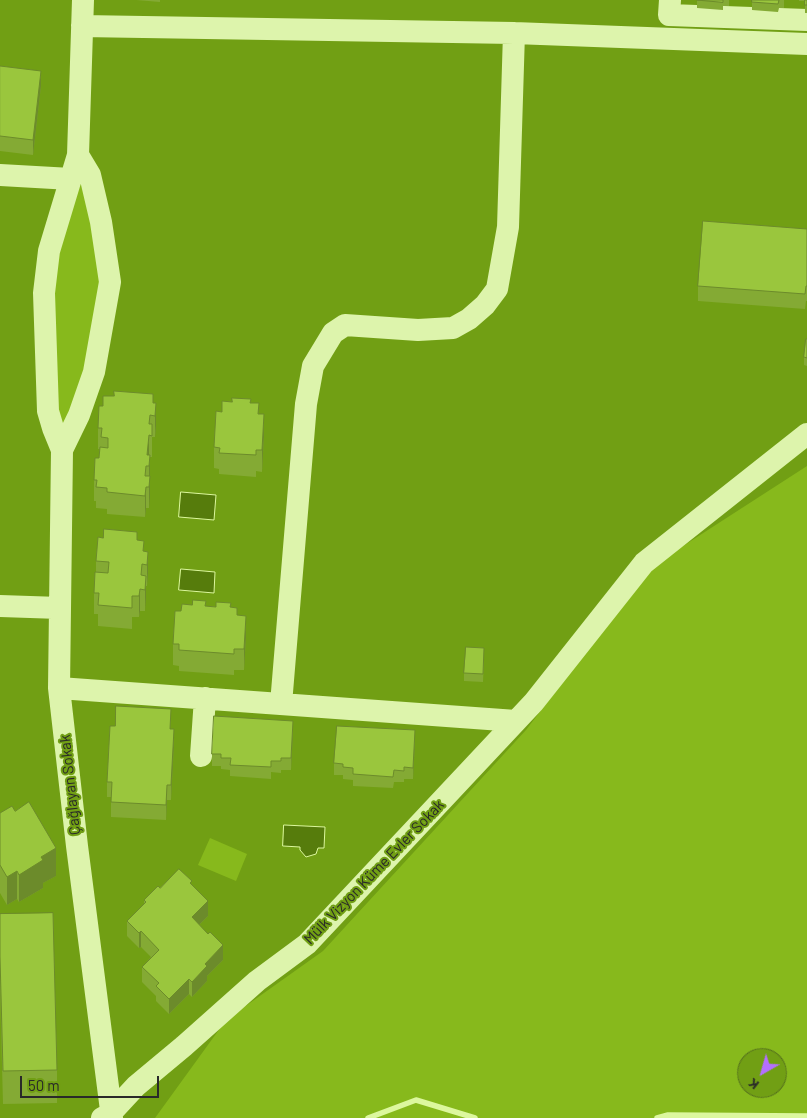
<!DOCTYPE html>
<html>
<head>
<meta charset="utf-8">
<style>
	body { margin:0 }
	#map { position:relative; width:807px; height:1118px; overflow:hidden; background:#719f14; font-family:Barlow,sans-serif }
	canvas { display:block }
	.north { position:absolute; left:737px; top:1048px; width:50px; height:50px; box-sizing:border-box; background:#719f14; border:1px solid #54701c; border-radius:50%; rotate:218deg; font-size:14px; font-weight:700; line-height:20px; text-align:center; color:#292929 }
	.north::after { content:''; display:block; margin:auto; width:18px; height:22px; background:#b46fff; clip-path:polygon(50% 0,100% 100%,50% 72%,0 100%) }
	.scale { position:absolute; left:20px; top:1076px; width:139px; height:22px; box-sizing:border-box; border:2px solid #292929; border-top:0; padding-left:6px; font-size:15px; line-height:18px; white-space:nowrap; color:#292929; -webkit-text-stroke:4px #719f14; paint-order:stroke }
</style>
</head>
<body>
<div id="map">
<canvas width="807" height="1118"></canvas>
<div class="north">K</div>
<div class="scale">50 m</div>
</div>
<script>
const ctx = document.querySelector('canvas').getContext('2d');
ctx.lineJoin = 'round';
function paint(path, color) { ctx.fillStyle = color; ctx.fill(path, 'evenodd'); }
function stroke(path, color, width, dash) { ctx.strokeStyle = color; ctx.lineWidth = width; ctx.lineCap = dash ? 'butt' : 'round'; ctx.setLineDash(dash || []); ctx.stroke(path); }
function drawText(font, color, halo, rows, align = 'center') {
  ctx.font = font + ' Barlow,sans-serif'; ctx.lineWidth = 4; ctx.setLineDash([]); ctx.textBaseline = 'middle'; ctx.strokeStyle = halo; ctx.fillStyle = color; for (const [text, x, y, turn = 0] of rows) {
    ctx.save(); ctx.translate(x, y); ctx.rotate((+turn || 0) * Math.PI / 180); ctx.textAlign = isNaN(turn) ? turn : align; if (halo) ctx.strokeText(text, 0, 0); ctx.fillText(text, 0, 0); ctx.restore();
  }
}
const green = new Path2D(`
	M 82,171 L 103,290 L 86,379 L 62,430 L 56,420 L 50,280 Z
	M 807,466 L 807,1118 L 155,1118 L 226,1020 L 323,951 L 526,730 L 649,568 ZM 747,1058 L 777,1058 L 777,1088 L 747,1088 Z
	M 210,838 L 247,854 L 236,881 L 198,865 Z`);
const water = new Path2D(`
	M 181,492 L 216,495 L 214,520 L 179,517 Z
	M 181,569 L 215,572 L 214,593 L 179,590 Z
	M 284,825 L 325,827 L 324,848 L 318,848 L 316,854 L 306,857 L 300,850 L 300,847 L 283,846 Z`);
const stream = new Path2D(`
	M 368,1118 L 416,1100 L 475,1118
	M 657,1118 L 668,1115 L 807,1116`);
const minor = new Path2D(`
	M 83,0 L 78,155 L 49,251 L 44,293 L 48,411 L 53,428 L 62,450 L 59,688 L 77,846 L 112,1118
	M 670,0 L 669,15 L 807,20
	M 82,26 L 514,33 L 807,44
	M 0,175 L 71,179
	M 62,450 L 79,415 L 94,372 L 110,282 L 101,222 L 90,175 L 78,155
	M 0,606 L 60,608
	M 59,688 L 516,721
	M 281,704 L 306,404 L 313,366 L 333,333 L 345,325 L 418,330 L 453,328 L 469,319 L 485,305 L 497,289 L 508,227 L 514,33
	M 201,756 L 205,698
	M 102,1118 L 111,1113 L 136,1086 L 184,1046 L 257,981 L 307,944 L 534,702 L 644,563 L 807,434`);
const wall = new Path2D(`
	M 136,0 L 160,0 L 160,2 Z
	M 697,0 L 729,0 L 729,6 L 723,6 L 723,10 L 697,8 Z
	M 752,0 L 784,0 L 784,8 L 779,8 L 778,12 L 752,10 Z
	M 799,0 L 807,0 L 807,13 L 805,13 L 805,1 L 799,1 Z
	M 0,66 L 41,86 L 33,155 L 0,151 Z
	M 807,229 L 807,301 L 806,301 L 805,309 L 698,301 L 698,286 Z
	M 807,339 L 807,366 L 804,365 L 804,357 Z
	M 153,403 L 156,425 L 155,437 L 152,437 L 152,457 L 150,457 L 149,508 L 146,508 L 145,517 L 107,514 L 107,509 L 96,508 L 96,501 L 94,501 L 94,480 L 99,458 L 100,449 L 98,449 L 98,428 Z
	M 251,403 L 259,414 L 264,436 L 262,472 L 256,471 L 256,477 L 219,474 L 219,469 L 214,468 L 214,447 L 222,412 Z
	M 137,540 L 144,552 L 148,552 L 148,573 L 147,586 L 146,586 L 145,611 L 140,611 L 139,617 L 132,617 L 132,629 L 98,626 L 98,614 L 94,614 L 94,593 L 96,572 L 96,561 Z
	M 206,606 L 231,608 L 237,615 L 246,637 L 244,670 L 234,670 L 234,675 L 179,671 L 179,666 L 173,665 L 173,644 L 181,611 Z
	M 484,656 L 483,682 L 464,681 L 464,673 Z
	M 171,729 L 174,744 L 171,800 L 167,800 L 166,820 L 111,817 L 111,797 L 107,797 L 107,782 Z
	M 293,732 L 291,770 L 281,770 L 281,773 L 271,772 L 271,779 L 230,776 L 230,770 L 221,769 L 221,766 L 212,766 L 212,754 Z
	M 415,742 L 413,779 L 404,779 L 404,782 L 394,782 L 393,788 L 353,786 L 353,780 L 343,779 L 343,775 L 334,775 L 334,763 Z
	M 0,813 L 56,876 L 43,883 L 43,888 L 19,902 L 17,899 L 7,905 L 0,893 Z
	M 192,885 L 208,916 L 199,925 L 223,960 L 207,976 L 207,981 L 192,997 L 189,994 L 169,1014 L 156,1001 L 156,996 L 142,982 L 142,967 L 151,957 L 141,947 L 139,948 L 127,936 L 127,921 L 144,904 L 144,900 L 160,888 Z
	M 0,914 L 57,1070 L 57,1103 L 3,1104 L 0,990 Z`);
const shadedWall = new Path2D(`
	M 41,71 L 41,86 L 33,155 L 33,140 Z
	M 156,403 L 156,425 L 155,437 L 155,416 Z
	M 264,414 L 264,436 L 262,472 L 262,450 Z
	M 149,435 L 149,456 L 147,455 Z
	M 150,455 L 150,497 L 149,508 L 149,466 Z
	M 146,487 L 146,508 L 145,517 L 145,496 Z
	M 148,552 L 148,573 L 147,586 L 147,565 Z
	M 146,576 L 146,597 L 145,611 L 145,590 Z
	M 140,589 L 140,611 L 139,617 L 139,596 Z
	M 246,616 L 246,637 L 244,670 L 244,649 Z
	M 293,721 L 293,732 L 291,770 L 291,758 Z
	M 174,729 L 174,744 L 171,800 L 171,785 Z
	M 415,730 L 415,742 L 413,779 L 413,768 Z
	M 167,785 L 167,800 L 166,820 L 166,805 Z
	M 56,848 L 56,876 L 43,883 L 43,888 L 19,902 L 19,875 L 41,857 Z
	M 17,871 L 17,899 L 7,905 L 7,877 Z
	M 208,901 L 208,916 L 192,932 L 192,917 Z
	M 141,931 L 141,947 L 139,948 L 139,933 Z
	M 223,945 L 223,960 L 207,976 L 207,981 L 192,997 L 192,982 L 205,964 Z
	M 189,979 L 189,994 L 169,1014 L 169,999 Z`);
const building = new Path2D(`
	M 697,0 L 723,0 L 723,2 Z
	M 752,0 L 779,0 L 778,4 L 752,2 Z
	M 805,0 L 807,0 L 807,5 L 805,5 Z
	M 0,66 L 41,71 L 33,140 L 0,136 Z
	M 703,221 L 807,229 L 807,286 L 806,286 L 805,294 L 698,286 Z
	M 806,339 L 807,339 L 807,358 L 804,357 Z
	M 114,391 L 153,394 L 153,403 L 156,403 L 155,416 L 150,415 L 149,424 L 152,424 L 152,436 L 149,435 L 147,455 L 150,455 L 149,466 L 146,466 L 145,476 L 150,476 L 149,487 L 146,487 L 145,496 L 107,492 L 107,488 L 96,487 L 97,480 L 94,480 L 95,458 L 99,458 L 100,447 L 108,448 L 108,438 L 101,437 L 102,428 L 98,428 L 99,406 L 103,406 L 103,396 L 114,396 Z
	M 232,398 L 251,399 L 250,403 L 259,403 L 258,414 L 264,414 L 262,450 L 256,450 L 256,455 L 219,453 L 220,448 L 214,447 L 216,411 L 222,412 L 222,401 L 232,402 Z
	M 104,529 L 137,532 L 137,540 L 144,541 L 143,551 L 148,552 L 147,565 L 142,564 L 141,575 L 146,576 L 145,590 L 140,589 L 139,596 L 132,596 L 132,608 L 98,605 L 99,593 L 94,593 L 95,572 L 108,573 L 109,562 L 96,561 L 98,537 L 103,538 Z
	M 193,600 L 206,601 L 205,606 L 216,607 L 216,602 L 231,603 L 230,607 L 237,608 L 237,615 L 246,616 L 244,649 L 234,649 L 234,654 L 179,650 L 179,644 L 173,644 L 175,611 L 181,611 L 182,604 L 192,605 Z
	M 466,647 L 484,648 L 483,674 L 464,673 Z
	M 116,706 L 171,709 L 170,729 L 174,729 L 171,785 L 167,785 L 166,805 L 111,802 L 112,782 L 107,782 L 110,726 L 115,726 Z
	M 214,716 L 293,721 L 291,758 L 281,758 L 281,761 L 271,761 L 271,767 L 230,765 L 231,758 L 221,758 L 221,754 L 212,754 Z
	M 337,726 L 415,730 L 413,768 L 404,767 L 404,771 L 394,770 L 393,777 L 353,774 L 353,768 L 343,767 L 343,764 L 334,763 Z
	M 29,802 L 56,848 L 41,857 L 43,860 L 19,875 L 17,871 L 7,877 L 0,865 L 0,813 L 12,806 L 15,811 Z
	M 179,869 L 192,881 L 190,883 L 208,901 L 192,917 L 208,934 L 210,932 L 223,945 L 205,964 L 207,966 L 192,982 L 189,979 L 169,999 L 156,986 L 159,983 L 142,967 L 159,950 L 141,931 L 139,933 L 127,921 L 146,902 L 144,900 L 158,886 L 160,888 Z
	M 53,913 L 57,1070 L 3,1071 L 0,957 L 0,914 Z`);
const streetNames = [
	["Çağlayan Sokak",70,785,-96],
	["Mülk Vizyon Küme Evler Sokak",374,872,-46]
];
paint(green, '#87b91c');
paint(water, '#567c0c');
stroke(water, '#dcf79e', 1);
stroke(stream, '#dcf79e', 5.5);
stroke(minor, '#ddf4ac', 22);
paint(wall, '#84aa34');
paint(shadedWall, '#6c8b2b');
paint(building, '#9ac63d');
stroke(building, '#6c8b2b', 1);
drawText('15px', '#292929', '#719f14', streetNames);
</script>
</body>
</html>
